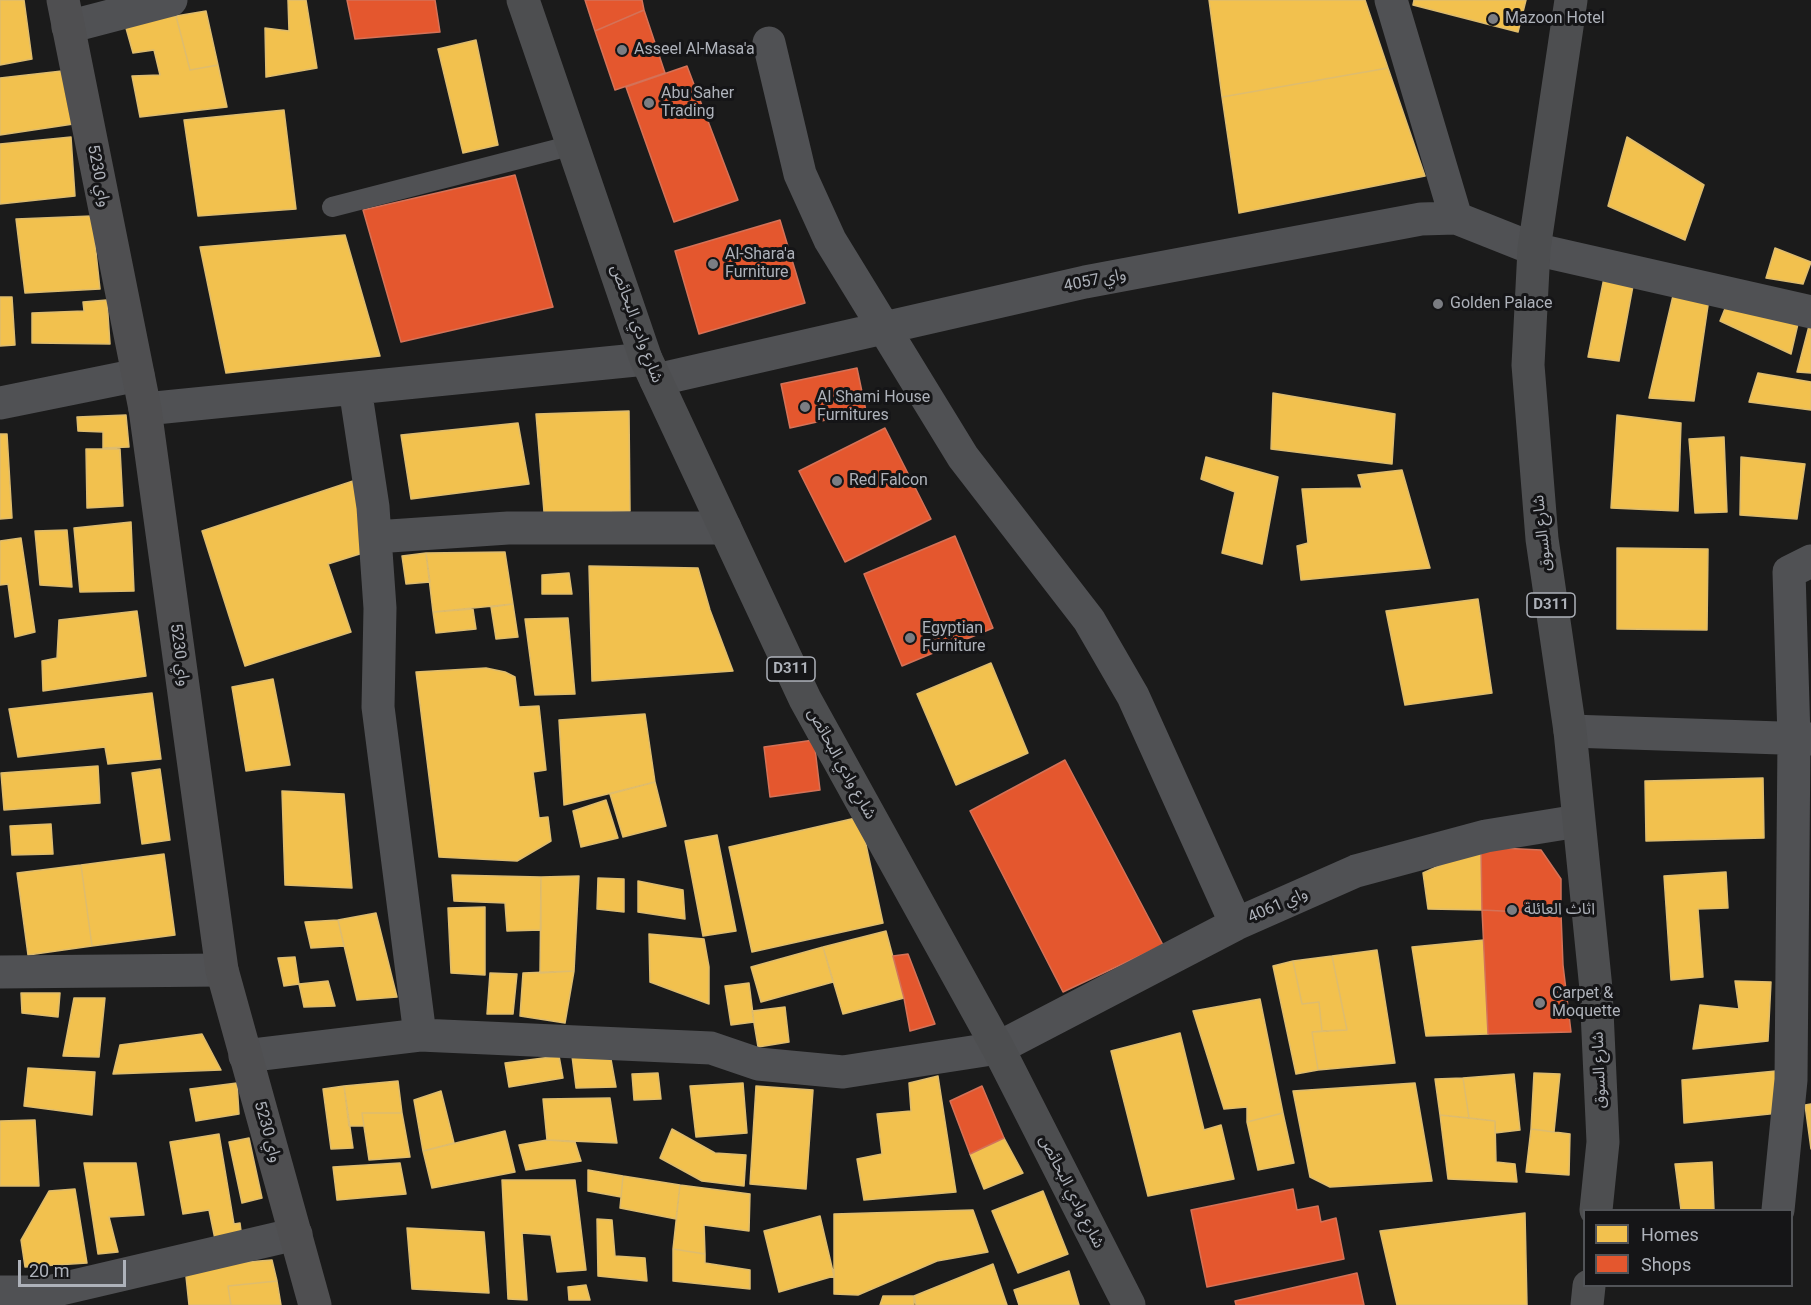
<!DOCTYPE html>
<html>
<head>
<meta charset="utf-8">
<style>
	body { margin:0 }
	#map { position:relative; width:1811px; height:1305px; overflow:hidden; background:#1b1b1b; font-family:Roboto,sans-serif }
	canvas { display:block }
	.legend { position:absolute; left:1583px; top:1209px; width:210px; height:78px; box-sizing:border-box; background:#151517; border:2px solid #525458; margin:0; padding:8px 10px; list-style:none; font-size:18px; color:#aeb2ba }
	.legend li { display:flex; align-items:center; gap:12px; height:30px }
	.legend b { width:30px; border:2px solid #525458 }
	.scale { position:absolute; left:18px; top:1260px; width:108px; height:27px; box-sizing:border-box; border:3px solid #aeb2ba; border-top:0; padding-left:8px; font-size:18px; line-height:21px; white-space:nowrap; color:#aeb2ba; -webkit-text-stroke:4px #151517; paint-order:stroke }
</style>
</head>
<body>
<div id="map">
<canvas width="1811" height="1305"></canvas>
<ul class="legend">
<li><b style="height:16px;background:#f2c14e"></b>Homes</li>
<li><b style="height:16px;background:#e4572e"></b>Shops</li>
</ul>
<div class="scale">20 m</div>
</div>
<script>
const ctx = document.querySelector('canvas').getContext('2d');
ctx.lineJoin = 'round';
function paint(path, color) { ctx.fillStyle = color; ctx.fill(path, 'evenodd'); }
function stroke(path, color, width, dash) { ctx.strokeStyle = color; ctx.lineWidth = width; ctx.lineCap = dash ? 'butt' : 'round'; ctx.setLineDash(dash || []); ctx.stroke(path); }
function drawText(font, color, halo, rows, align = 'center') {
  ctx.font = font + ' Roboto,"Noto Sans Arabic",sans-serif'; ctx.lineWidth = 6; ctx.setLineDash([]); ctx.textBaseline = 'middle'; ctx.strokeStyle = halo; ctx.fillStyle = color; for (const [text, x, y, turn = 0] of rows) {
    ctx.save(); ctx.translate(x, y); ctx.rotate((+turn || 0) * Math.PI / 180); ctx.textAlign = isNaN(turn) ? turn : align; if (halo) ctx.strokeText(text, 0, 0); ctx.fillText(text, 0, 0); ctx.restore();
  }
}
const homes = new Path2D(`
	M 0,0 L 24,0 L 32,59 L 0,65 Z
	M 288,0 L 306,0 L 317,68 L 266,77 L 265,28 L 289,31 Z
	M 1209,0 L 1365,0 L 1388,68 L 1222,97 Z
	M 1414,0 L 1526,0 L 1518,32 L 1413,5 Z
	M 206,11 L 218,65 L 190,70 L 176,16 Z
	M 176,16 L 190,70 L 218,65 L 227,107 L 140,117 L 132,76 L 160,75 L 154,50 L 133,53 L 124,21 Z
	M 476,40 L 498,145 L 463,153 L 438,49 Z
	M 1388,68 L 1425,176 L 1239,213 L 1222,97 Z
	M 62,71 L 80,123 L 0,135 L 0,78 Z
	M 284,110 L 296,209 L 198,216 L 184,120 Z
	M 71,137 L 75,196 L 0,204 L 0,144 Z
	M 1627,137 L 1704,185 L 1685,240 L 1608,206 Z
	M 92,216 L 100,289 L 25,293 L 16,219 Z
	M 345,235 L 380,356 L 226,373 L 200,247 Z
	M 1775,248 L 1811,262 L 1803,284 L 1766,278 Z
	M 1606,268 L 1635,275 L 1619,361 L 1588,357 Z
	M 1676,283 L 1710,292 L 1694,401 L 1649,398 Z
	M 1730,296 L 1800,315 L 1791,354 L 1720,321 Z
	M 0,297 L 12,297 L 15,345 L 0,346 Z
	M 107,300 L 110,344 L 32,343 L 32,313 L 84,311 L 83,302 Z
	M 1809,326 L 1811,327 L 1811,373 L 1797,372 Z
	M 1758,373 L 1811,382 L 1811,410 L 1749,402 Z
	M 1273,393 L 1395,414 L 1392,464 L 1271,449 Z
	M 629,411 L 630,511 L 544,512 L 536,414 Z
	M 126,415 L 129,447 L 103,448 L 103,432 L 78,431 L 77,417 Z
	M 1617,415 L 1681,423 L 1678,511 L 1611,508 Z
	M 518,423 L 529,484 L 411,499 L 401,435 Z
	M 0,434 L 7,434 L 12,518 L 0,519 Z
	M 1724,437 L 1727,512 L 1695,513 L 1689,439 Z
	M 86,449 L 120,449 L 123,506 L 87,508 Z
	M 1206,457 L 1278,477 L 1262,564 L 1222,553 L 1235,492 L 1201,479 Z
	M 1741,457 L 1805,464 L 1797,519 L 1740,515 Z
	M 1402,470 L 1430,568 L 1301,580 L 1297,546 L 1308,543 L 1302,489 L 1362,488 L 1358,475 Z
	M 353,481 L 366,552 L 328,564 L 351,632 L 245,666 L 202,531 Z
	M 131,522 L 134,591 L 80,592 L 74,528 Z
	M 67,530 L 72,587 L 40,585 L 35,531 Z
	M 21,538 L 35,632 L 15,637 L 8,584 L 0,585 L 0,541 Z
	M 1617,548 L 1708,549 L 1707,630 L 1617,629 Z
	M 505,552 L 513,604 L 433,612 L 426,553 Z
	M 426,553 L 430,582 L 406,584 L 402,556 Z
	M 589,566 L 698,568 L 710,610 L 733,671 L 592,681 Z
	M 569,573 L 572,594 L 542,594 L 542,575 Z
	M 1478,599 L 1492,693 L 1405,705 L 1386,611 Z
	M 513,604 L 518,637 L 496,639 L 491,607 Z
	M 473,609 L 476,629 L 436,633 L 433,612 Z
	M 137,611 L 146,676 L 43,691 L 42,661 L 57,658 L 59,620 Z
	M 568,618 L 575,694 L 535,695 L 525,619 Z
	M 991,663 L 1028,753 L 956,785 L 917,694 Z
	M 486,668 L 505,672 L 515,677 L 519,707 L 539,706 L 546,770 L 533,772 L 539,818 L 548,817 L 551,841 L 517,861 L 439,857 L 416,672 Z
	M 273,679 L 290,765 L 246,771 L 232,687 Z
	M 152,693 L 161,759 L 108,764 L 105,747 L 18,757 L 9,709 Z
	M 645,714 L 655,782 L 564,805 L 559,720 Z
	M 98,766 L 100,803 L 4,810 L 1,773 Z
	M 160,769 L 170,840 L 142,844 L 132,773 Z
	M 1763,778 L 1764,838 L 1646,841 L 1645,781 Z
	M 655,782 L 666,826 L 623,837 L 610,794 Z
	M 282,791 L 344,794 L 352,888 L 285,885 Z
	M 606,800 L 618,838 L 581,847 L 573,811 Z
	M 860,817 L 883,923 L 752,952 L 729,847 Z
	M 51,824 L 53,854 L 12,855 L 10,826 Z
	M 717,835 L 736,931 L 703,936 L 685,841 Z
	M 1481,847 L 1482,910 L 1428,909 L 1423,873 Z
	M 164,854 L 175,935 L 92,946 L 81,865 Z
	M 81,865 L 92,946 L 28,955 L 17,873 Z
	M 1726,872 L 1728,908 L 1698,909 L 1703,977 L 1671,980 L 1664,876 Z
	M 452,875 L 541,877 L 541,930 L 507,931 L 505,903 L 454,901 Z
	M 579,876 L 574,971 L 540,973 L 541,877 Z
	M 598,878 L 624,879 L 624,912 L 597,909 Z
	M 638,881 L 683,890 L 685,919 L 638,912 Z
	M 485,907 L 485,975 L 451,973 L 448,908 Z
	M 376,913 L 397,997 L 357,1000 L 338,920 Z
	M 338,920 L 344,946 L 311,948 L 305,922 Z
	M 886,931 L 904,998 L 843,1014 L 823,947 Z
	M 649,934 L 704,939 L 709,967 L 709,1004 L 650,982 Z
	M 1484,940 L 1488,1034 L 1426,1036 L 1412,947 Z
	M 823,947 L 833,982 L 761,1002 L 751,967 Z
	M 1377,950 L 1395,1063 L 1318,1070 L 1312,1032 L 1347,1030 L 1332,956 Z
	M 1332,956 L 1347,1030 L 1322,1031 L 1319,1002 L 1302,1004 L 1293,961 Z
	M 295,957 L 299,984 L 284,986 L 278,958 Z
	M 1293,961 L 1302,1004 L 1319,1002 L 1322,1031 L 1312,1032 L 1318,1070 L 1296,1074 L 1273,966 Z
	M 574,971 L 565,1023 L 520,1016 L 523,973 Z
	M 490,973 L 517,974 L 513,1014 L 487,1014 Z
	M 328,981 L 335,1006 L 304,1007 L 299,984 Z
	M 1735,981 L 1771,982 L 1768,1041 L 1693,1049 L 1700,1005 L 1739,1009 Z
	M 749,983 L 754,1022 L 731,1025 L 725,986 Z
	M 21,993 L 60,993 L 58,1017 L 22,1013 Z
	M 74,998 L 105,998 L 99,1057 L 63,1056 Z
	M 1260,999 L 1283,1113 L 1247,1122 L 1247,1107 L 1224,1109 L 1193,1011 Z
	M 785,1007 L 789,1042 L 758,1047 L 752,1011 Z
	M 1180,1033 L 1204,1130 L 1221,1125 L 1234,1179 L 1148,1196 L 1111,1051 Z
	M 202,1034 L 221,1070 L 113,1074 L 120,1045 Z
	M 610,1054 L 616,1087 L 576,1088 L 572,1056 Z
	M 559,1056 L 563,1078 L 509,1087 L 505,1063 Z
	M 28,1068 L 95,1072 L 92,1115 L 24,1106 Z
	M 1776,1071 L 1779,1113 L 1684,1123 L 1682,1080 Z
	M 658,1073 L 661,1099 L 634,1100 L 632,1074 Z
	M 1534,1073 L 1560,1074 L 1554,1132 L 1531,1129 Z
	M 1514,1074 L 1520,1130 L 1495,1133 L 1495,1121 L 1469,1118 L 1463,1078 Z
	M 938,1076 L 956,1192 L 864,1200 L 857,1159 L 882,1154 L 877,1114 L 911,1111 L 909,1083 Z
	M 1463,1078 L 1469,1118 L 1440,1115 L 1435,1079 Z
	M 398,1081 L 402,1113 L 362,1113 L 364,1126 L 349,1126 L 344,1086 Z
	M 237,1083 L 239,1114 L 196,1121 L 190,1089 Z
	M 743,1083 L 747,1133 L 696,1137 L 690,1086 Z
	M 1415,1083 L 1432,1181 L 1330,1187 L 1310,1177 L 1293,1091 Z
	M 344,1086 L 353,1148 L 331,1149 L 323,1089 Z
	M 756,1086 L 813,1090 L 806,1189 L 750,1184 Z
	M 441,1091 L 454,1143 L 423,1151 L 414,1100 Z
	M 610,1098 L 617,1143 L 547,1140 L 543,1099 Z
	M 1811,1104 L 1811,1149 L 1805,1105 Z
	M 362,1113 L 402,1113 L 410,1157 L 369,1160 Z
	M 1283,1113 L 1294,1163 L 1258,1170 L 1247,1122 Z
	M 1440,1115 L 1495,1121 L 1496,1162 L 1515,1164 L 1517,1182 L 1448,1179 Z
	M 35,1120 L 39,1186 L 0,1186 L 0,1121 Z
	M 672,1129 L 715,1153 L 746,1155 L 744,1186 L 702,1181 L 660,1158 Z
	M 1531,1129 L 1570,1134 L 1569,1175 L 1526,1172 Z
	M 505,1131 L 515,1172 L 432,1188 L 423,1151 Z
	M 219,1134 L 234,1224 L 240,1223 L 242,1239 L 216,1244 L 209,1210 L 183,1214 L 170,1142 Z
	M 249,1138 L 262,1198 L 242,1203 L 229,1142 Z
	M 1004,1138 L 1023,1173 L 984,1189 L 970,1154 Z
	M 547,1140 L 575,1142 L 581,1161 L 526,1170 L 519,1145 Z
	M 1712,1162 L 1714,1210 L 1681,1210 L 1675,1164 Z
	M 84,1163 L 136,1163 L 144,1215 L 109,1217 L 118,1252 L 98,1254 Z
	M 400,1163 L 406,1194 L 337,1200 L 333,1167 Z
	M 588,1170 L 623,1176 L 621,1197 L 588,1191 Z
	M 623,1176 L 680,1185 L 676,1219 L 620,1208 Z
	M 502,1180 L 575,1180 L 586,1270 L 557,1272 L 551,1235 L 522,1233 L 527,1300 L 508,1299 Z
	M 680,1185 L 750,1194 L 749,1231 L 704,1225 L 705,1254 L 673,1249 Z
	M 75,1189 L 87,1263 L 25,1267 L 21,1240 L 49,1191 Z
	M 1043,1191 L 1068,1254 L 1018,1273 L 992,1211 Z
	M 973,1210 L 988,1252 L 937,1261 L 858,1295 L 834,1294 L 834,1214 Z
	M 1525,1213 L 1527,1305 L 1397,1305 L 1380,1231 Z
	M 820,1216 L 834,1276 L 779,1292 L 764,1231 Z
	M 597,1219 L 612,1220 L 615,1256 L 645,1258 L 647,1281 L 598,1276 Z
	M 407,1228 L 484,1232 L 489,1293 L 412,1289 Z
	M 673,1249 L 705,1254 L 705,1263 L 750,1270 L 750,1289 L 673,1281 Z
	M 272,1260 L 277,1281 L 228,1286 L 231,1305 L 189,1305 L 185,1267 Z
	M 993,1264 L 1007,1305 L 916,1305 L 914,1296 Z
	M 1069,1271 L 1079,1305 L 1019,1305 L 1014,1290 Z
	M 277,1281 L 281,1305 L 231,1305 L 228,1286 Z
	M 586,1285 L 590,1300 L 569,1300 L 568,1287 Z
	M 883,1296 L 914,1296 L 914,1305 L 880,1305 Z`);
const shops = new Path2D(`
	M 347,0 L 435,0 L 440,32 L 355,39 Z
	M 585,0 L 642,0 L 644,10 L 595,31 Z
	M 644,10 L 665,73 L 615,90 L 595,31 Z
	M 687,66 L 738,200 L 674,222 L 626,87 Z
	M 515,175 L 553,307 L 401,342 L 363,210 Z
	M 780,220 L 805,303 L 699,334 L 675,251 Z
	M 857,368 L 866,411 L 790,428 L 781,384 Z
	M 885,428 L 931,519 L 845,562 L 799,471 Z
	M 955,536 L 993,628 L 902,666 L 864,574 Z
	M 814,740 L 820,790 L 770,797 L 764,747 Z
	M 1065,760 L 1163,945 L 1063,992 L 970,811 Z
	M 1481,847 L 1541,850 L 1561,879 L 1561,914 L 1482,910 Z
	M 1482,910 L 1561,914 L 1563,965 L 1571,1032 L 1488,1034 Z
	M 908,954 L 935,1024 L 910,1031 L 904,998 L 893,956 Z
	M 982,1086 L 1004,1138 L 970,1154 L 950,1101 Z
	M 1293,1189 L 1297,1210 L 1318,1206 L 1321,1222 L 1336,1218 L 1344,1259 L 1207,1287 L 1191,1210 Z
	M 1357,1273 L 1364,1305 L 1236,1305 L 1235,1301 Z`);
const lane = new Path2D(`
	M 332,207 L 573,145`);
const street = new Path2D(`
	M 1391,0 L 1456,218
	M 68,27 L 171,0
	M 769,43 L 800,174 L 830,240 L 963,457 L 1089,620 L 1133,696 L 1236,924
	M 656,380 L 1085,282 L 1421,219 L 1456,218 L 1534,249 L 1811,312
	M 355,388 L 373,507 L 375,537 L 380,608 L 378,707 L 420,1035
	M 0,403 L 138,375
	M 145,409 L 646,359
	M 375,537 L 508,528 L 725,528
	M 1570,731 L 1811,739
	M 0,972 L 222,970
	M 245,1056 L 420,1035 L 711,1048 L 758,1064 L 843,1072 L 998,1048 L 1236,924 L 1356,871 L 1486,836 L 1578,821
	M 1778,1210 L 1791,1080 L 1794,738 L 1789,572 L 1811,561
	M 0,1292 L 48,1292 L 296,1234`);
const secondary = new Path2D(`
	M 63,0 L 145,409 L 222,970 L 315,1305`);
const primary = new Path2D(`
	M 523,0 L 646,359 L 805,699 L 998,1048 L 1129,1305
	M 1571,0 L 1534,249 L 1528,365 L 1542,539 L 1570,731 L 1596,989 L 1603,1142 L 1596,1210
	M 1587,1305 L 1589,1286`);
const markers = [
	[1493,19,6,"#7b7d82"],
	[622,50,6,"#7b7d82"],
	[649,103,6,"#7b7d82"],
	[713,264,6,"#7b7d82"],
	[1438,304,6,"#7b7d82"],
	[805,407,6,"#7b7d82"],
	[837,481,6,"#7b7d82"],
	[910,638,6,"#7b7d82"],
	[1512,910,6,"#7b7d82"],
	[1540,1003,6,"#7b7d82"]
];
const shields = [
	[1551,605,48],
	[791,669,48]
];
const shieldNames = [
	["D311",1551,605],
	["D311",791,669]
];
const poiNames = [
	["Mazoon Hotel",1505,19],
	["Asseel Al-Masa'a",634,50],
	["Abu Saher",661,94],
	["Trading",661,112],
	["Al-Shara'a",725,255],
	["Furniture",725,273],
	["Golden Palace",1450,304],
	["Al Shami House",817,398],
	["Furnitures",817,416],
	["Red Falcon",849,481],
	["Egyptian",922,629],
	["Furniture",922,647],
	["اثاث العائلة",1524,910],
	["Carpet &",1552,994],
	["Moquette",1552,1012]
];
const streetNames = [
	["واي 5230",98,176,79],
	["واي 4057",1095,281,-11],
	["شارع وادي البحائص",636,324,70],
	["شارع السوق",1543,533,-96],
	["واي 5230",179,655,82],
	["شارع وادي البحائص",841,764,61],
	["واي 4061",1278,906,-24],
	["شارع السوق",1600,1070,-92],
	["واي 5230",267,1132,74],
	["شارع وادي البحائص",1071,1192,63]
];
paint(homes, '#f2c14e');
stroke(homes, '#debc6e', 1.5);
paint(shops, '#e4572e');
stroke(shops, '#d47258', 1.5);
stroke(lane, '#505154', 20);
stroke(street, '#505154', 33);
stroke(secondary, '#4f4f51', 33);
stroke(primary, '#4d4e50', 33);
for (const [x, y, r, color] of markers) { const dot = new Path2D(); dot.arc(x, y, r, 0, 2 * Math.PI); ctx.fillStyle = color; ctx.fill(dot); stroke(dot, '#151517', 2); }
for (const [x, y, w] of shields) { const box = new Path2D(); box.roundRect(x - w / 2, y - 12, w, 24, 4.5); ctx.fillStyle = '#151517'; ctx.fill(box); stroke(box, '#aeb2ba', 1.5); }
drawText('bold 15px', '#aeb2ba', null, shieldNames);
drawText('16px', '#aeb2ba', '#151517', poiNames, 'left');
drawText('16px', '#aeb2ba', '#151517', streetNames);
</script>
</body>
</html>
